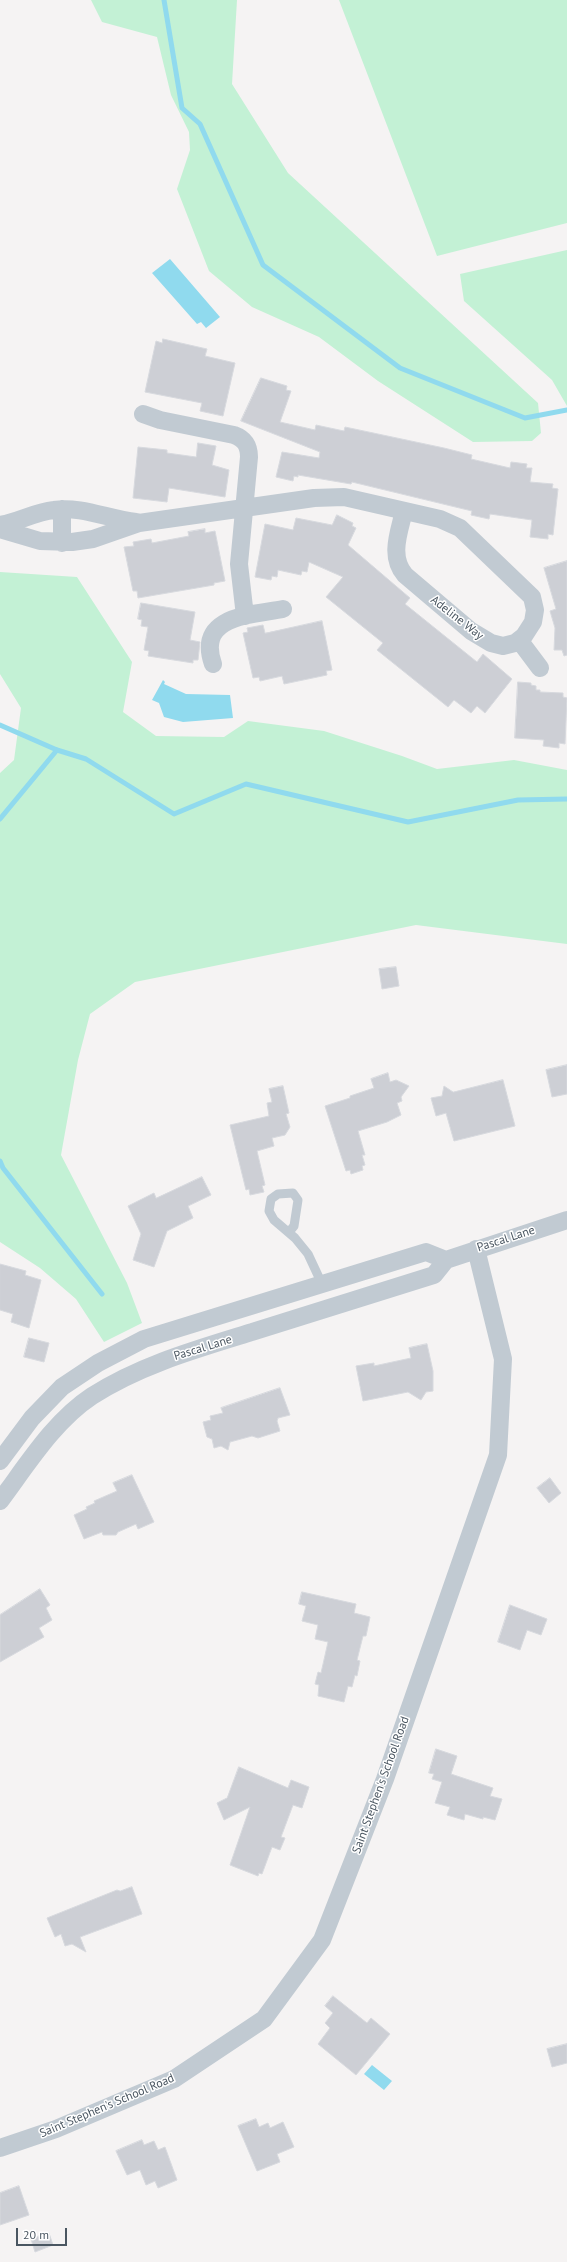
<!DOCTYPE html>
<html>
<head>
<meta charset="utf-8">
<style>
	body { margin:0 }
	#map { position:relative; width:567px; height:2262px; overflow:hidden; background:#f5f3f3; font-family:"PT Sans",sans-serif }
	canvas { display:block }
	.scale { position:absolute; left:16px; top:2228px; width:51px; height:18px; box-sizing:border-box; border:2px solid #4a5661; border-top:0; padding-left:5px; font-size:12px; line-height:14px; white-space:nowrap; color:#4a5661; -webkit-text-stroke:3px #fff; paint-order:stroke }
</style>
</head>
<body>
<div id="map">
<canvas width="567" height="2262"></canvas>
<div class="scale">20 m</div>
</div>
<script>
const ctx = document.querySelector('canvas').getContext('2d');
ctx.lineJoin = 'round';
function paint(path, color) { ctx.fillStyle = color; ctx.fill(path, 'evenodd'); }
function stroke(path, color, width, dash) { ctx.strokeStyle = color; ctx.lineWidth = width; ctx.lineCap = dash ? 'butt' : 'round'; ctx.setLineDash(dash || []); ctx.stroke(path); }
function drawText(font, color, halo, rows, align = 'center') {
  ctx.font = font + ' "PT Sans",sans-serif'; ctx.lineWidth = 3; ctx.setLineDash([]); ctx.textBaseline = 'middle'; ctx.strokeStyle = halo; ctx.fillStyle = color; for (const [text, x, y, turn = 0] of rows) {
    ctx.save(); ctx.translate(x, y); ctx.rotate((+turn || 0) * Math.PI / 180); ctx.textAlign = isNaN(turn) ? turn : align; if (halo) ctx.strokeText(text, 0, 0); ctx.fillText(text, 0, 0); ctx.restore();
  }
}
const green = new Path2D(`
	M 91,0 L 237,0 L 232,84 L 288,173 L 538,403 L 541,433 L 532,441 L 473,442 L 378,381 L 319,337 L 252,307 L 209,271 L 177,189 L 190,150 L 189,132 L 171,95 L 157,37 L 102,22 Z
	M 339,0 L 567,0 L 567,223 L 437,256 Z
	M 567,250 L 567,406 L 552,380 L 464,301 L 460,274 Z
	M 0,572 L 77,577 L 132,662 L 123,712 L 156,736 L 224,737 L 248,721 L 324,731 L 402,756 L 437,769 L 514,760 L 567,770 L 567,944 L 416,925 L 135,982 L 90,1014 L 78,1060 L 61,1155 L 127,1283 L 142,1323 L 104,1342 L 76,1299 L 40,1268 L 0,1242 L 0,773 L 14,760 L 21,708 L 0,674 Z`);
const water = new Path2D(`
	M 170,259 L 220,317 L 206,328 L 201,322 L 197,324 L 152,273 Z
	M 163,680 L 165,682 L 164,684 L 186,694 L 230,695 L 233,718 L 183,722 L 164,717 L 159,703 L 152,700 Z
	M 372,2065 L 392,2081 L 384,2090 L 364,2074 Z`);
const stream = new Path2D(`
	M 164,0 L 182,108 L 200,124 L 263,265 L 400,368 L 525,418 L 567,410
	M 0,725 L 57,750 L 86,759 L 174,814 L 246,784 L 408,822 L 518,800 L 567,799
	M 0,819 L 57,750
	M 0,1161 L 3,1168 L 102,1294`);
const building = new Path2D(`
	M 163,339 L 207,349 L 205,356 L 235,363 L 223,416 L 200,411 L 202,403 L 145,392 L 156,341 L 162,343 Z
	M 261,378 L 287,386 L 286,390 L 291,391 L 280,422 L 315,430 L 316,425 L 344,431 L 345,427 L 444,448 L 472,455 L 471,459 L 510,468 L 511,462 L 527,464 L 526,468 L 532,468 L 530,482 L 553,484 L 552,488 L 558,489 L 553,535 L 548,534 L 548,539 L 530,537 L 532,520 L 490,514 L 489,519 L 471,515 L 472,511 L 352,482 L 351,484 L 298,475 L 298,477 L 294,476 L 293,481 L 276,477 L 282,452 L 319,458 L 320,452 L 241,421 Z
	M 198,443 L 216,446 L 212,465 L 229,470 L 225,497 L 169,488 L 167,502 L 133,498 L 138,447 L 167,450 L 167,453 L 196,457 Z
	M 337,515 L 353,523 L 352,526 L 356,528 L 348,545 L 410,598 L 405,604 L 477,662 L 483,654 L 512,679 L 485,713 L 477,706 L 471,713 L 454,700 L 448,707 L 377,650 L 383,643 L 326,597 L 343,577 L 309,562 L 307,572 L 302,571 L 301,575 L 278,570 L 277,577 L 272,576 L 271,580 L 255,577 L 265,524 L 293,530 L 296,518 L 332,525 Z
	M 205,529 L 205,533 L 215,531 L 225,581 L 214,583 L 214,585 L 138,598 L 137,591 L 133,591 L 124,547 L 134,546 L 133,542 L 151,539 L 152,543 L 189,536 L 188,532 Z
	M 567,561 L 567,655 L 564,656 L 562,650 L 554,650 L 555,628 L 550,611 L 556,609 L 544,568 Z
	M 141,603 L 195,612 L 190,640 L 200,642 L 198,660 L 193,660 L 193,663 L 148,656 L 149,651 L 144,650 L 148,627 L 141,626 L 142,620 L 138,619 Z
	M 322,621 L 332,670 L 326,671 L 327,675 L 284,684 L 282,676 L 260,681 L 259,677 L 253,678 L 243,633 L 248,632 L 247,628 L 263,625 L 265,633 Z
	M 518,682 L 531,683 L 531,685 L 536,686 L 536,690 L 540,690 L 540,692 L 563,693 L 563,697 L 567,698 L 565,744 L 559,743 L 559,748 L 543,746 L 544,740 L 515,738 Z
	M 396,967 L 399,986 L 382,989 L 379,969 Z
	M 567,1065 L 567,1094 L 552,1097 L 546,1070 Z
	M 388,1073 L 390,1082 L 396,1080 L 409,1086 L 401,1097 L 402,1101 L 397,1103 L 401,1115 L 387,1122 L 358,1131 L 365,1155 L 362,1155 L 365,1165 L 362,1166 L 363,1170 L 351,1174 L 350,1170 L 346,1171 L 325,1106 L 350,1098 L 350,1096 L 374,1088 L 371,1079 Z
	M 503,1080 L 515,1126 L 454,1141 L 446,1113 L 436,1116 L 431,1098 L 442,1096 L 444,1086 L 453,1092 Z
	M 283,1086 L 289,1113 L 286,1114 L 290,1127 L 285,1135 L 272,1138 L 274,1146 L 257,1151 L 265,1185 L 262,1186 L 264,1192 L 250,1195 L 249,1189 L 246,1190 L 230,1125 L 269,1116 L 267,1103 L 272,1102 L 269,1089 Z
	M 202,1177 L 211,1195 L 188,1206 L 193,1218 L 167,1231 L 154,1267 L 133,1260 L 141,1234 L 128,1206 L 154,1193 L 156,1198 Z
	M 0,1264 L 26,1271 L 25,1275 L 41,1280 L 29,1328 L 11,1322 L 13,1314 L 0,1310 Z
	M 29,1338 L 49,1343 L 44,1362 L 24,1357 Z
	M 427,1344 L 433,1371 L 433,1391 L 426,1392 L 421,1400 L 408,1392 L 363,1401 L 356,1366 L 374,1363 L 374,1366 L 411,1358 L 409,1348 Z
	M 280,1388 L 290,1415 L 278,1418 L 277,1421 L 280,1431 L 258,1438 L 252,1436 L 230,1442 L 228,1450 L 221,1446 L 214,1448 L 212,1439 L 207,1437 L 203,1422 L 211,1420 L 210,1416 L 223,1413 L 221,1408 Z
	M 132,1475 L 154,1522 L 138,1529 L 136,1524 L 118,1532 L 116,1535 L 103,1535 L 102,1532 L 84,1539 L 74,1515 L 87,1509 L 86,1507 L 95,1503 L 94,1501 L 117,1491 L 113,1483 Z
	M 550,1478 L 561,1493 L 549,1503 L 537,1488 Z
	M 40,1589 L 50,1605 L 46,1608 L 52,1620 L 39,1628 L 44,1637 L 0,1662 L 0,1615 Z
	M 302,1592 L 356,1604 L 354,1613 L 370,1617 L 366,1636 L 363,1636 L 357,1660 L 360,1661 L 357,1676 L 355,1675 L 352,1687 L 348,1686 L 344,1702 L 318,1696 L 319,1685 L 315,1684 L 318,1672 L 321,1673 L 328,1642 L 315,1639 L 318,1625 L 302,1621 L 306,1606 L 299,1604 Z
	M 510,1605 L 547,1619 L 541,1635 L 527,1630 L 520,1650 L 498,1642 Z
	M 436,1749 L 457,1756 L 451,1774 L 493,1788 L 490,1796 L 502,1799 L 495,1820 L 483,1817 L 483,1819 L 465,1814 L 464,1820 L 447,1815 L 450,1807 L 435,1803 L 442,1782 L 432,1779 L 434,1774 L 429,1773 Z
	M 239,1767 L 288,1788 L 291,1780 L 309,1787 L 302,1808 L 293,1805 L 281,1837 L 285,1838 L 280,1850 L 272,1847 L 262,1874 L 259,1873 L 258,1876 L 230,1865 L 250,1807 L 224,1820 L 217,1803 L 227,1798 Z
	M 132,1887 L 142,1914 L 80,1937 L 86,1952 L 72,1944 L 65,1946 L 61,1934 L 55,1937 L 47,1918 L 117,1890 L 120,1891 Z
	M 333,1996 L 367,2023 L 371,2018 L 390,2034 L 356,2075 L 318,2044 L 330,2028 L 325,2023 L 333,2013 L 325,2006 Z
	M 567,2044 L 567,2063 L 552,2067 L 547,2049 Z
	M 256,2119 L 259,2127 L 268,2123 L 270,2128 L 283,2122 L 294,2147 L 277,2154 L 280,2162 L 257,2171 L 238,2126 Z
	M 142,2140 L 144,2145 L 154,2141 L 158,2150 L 165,2147 L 177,2180 L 158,2188 L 155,2181 L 146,2185 L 140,2170 L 127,2175 L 116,2151 Z
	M 19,2186 L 29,2215 L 0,2225 L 0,2193 Z
	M 49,2233 L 53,2245 L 35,2252 L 31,2239 Z`);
const service = new Path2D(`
	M 289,1232 L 294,1226 L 298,1200 L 293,1193 L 278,1194 L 271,1199 L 269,1211 L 274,1220 L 295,1238 L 308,1254 L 322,1284`);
const minor = new Path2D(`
	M 143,414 L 160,420 L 234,435 C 245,439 249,446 249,457 L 239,564 L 245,616
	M 62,509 L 62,543
	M 0,525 C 18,522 35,512 54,510 C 82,506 108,519 136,522
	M 0,529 L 40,541 L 72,542 L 93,539 L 139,523 L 314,498 L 344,497 L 440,519 L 460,528 L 532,597 L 535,610 L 533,622 L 524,636 L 515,643 L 503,646 L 491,643 L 471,631 L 405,575 C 389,556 399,533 404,511
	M 519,640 L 540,668
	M 213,664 C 196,615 252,615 283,609
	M 0,1461 L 32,1418 L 62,1387 L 98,1363 L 144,1339 L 426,1252 L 446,1260
	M 0,1501 C 27,1465 54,1421 92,1396 C 140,1365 197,1349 252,1332 C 313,1313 374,1294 434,1275 L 446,1260 L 567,1220
	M 0,2148 L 56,2129 L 174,2079 L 264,2019 L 322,1940 L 385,1779 L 498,1455 L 503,1359 L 476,1249`);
const streetNames = [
	["Adeline Way",457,618,38],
	["Pascal Lane",506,1239,-18],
	["Pascal Lane",203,1348,-17],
	["Saint Stephen's School Road",381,1785,-70],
	["Saint Stephen's School Road",107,2106,-23]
];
paint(green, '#c3f1d5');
paint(water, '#90daee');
stroke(stream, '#90daee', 5);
paint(building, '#cdcfd5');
stroke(building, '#d7d9de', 1);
stroke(service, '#c1cad2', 9);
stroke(minor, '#c1cad2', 18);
drawText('12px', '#4a5661', '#fff', streetNames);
</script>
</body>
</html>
